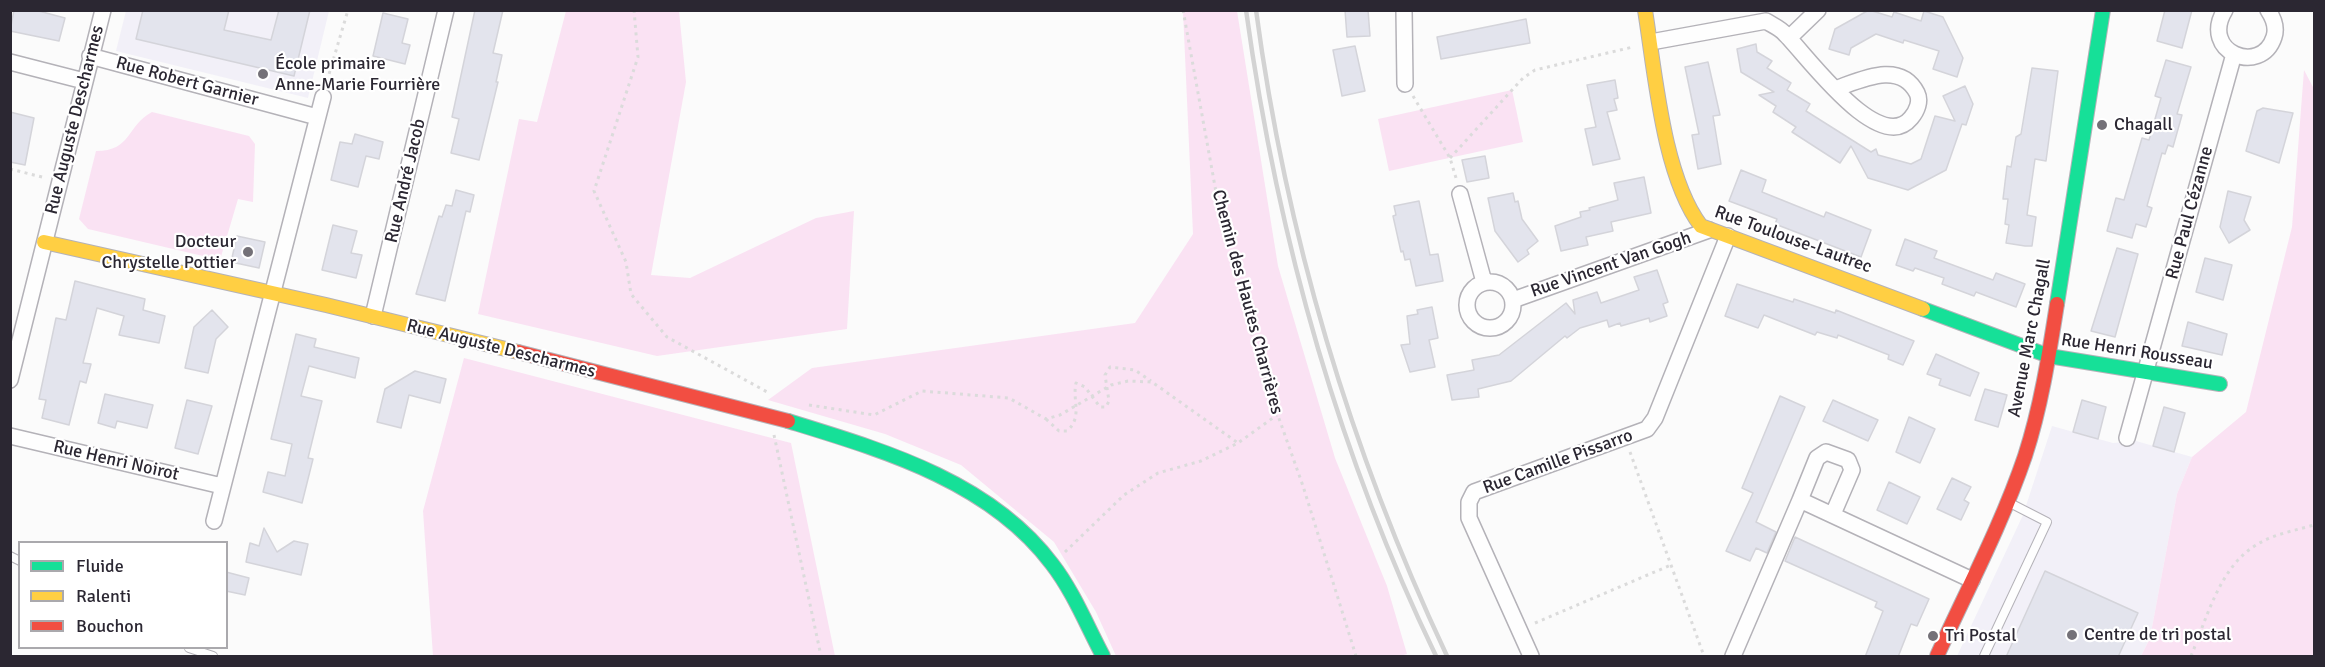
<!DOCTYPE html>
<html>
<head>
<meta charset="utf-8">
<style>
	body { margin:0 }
	#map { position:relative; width:2325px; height:667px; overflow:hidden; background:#fbfbfb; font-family:Signika,sans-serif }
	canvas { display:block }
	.frame { position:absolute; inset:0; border:12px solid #2b2732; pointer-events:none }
	.legend { position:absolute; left:18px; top:541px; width:210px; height:108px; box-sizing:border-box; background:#fff; border:2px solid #aaa9ad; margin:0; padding:8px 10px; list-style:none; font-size:18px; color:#2b2732 }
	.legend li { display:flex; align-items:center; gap:12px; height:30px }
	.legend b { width:30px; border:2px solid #aaa9ad }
</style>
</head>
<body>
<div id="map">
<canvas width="2325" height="667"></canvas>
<div class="frame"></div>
<ul class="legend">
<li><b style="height:8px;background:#16e098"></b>Fluide</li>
<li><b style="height:8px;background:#ffcf43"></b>Ralenti</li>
<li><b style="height:8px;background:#f24e42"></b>Bouchon</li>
</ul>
</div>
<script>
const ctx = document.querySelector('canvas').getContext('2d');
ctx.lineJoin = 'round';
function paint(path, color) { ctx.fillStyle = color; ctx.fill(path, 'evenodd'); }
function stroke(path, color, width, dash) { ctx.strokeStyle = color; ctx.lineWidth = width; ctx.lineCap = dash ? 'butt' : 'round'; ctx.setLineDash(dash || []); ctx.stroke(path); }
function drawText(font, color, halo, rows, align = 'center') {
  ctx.font = font + ' Signika,sans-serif'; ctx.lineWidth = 4.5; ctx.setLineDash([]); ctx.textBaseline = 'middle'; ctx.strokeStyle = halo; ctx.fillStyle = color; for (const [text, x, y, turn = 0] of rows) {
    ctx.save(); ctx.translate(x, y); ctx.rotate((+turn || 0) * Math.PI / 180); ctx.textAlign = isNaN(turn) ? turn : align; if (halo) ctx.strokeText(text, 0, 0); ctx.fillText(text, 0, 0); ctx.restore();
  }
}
const built = new Path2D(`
	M 126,11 L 329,11 L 308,98 L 116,51 Z
	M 2052,426 L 2113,443 L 2136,441 L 2192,457 L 2177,494 L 2150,638 L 2141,656 L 1957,656 L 2023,515 Z`);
const green = new Path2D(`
	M 566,11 L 679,11 L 686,82 L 651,275 L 690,278 L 816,218 L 854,211 L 847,329 L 657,356 L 478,314 L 519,119 L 537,122 Z
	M 1183,11 L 1237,11 L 1278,266 L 1335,458 L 1387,586 L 1407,654 L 1400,656 L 1116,656 L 1096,612 L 1054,542 L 961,465 L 885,434 L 768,400 L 812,368 L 1135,323 L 1193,234 Z
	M 2304,70 L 2314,89 L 2314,656 L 2141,656 L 2150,638 L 2177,494 L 2192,457 L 2246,412 L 2292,227 Z
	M 1512,90 L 1523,142 L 1389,171 L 1378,119 Z
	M 152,112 L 249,136 L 255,144 L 253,202 L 238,199 L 220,260 L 88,229 L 79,219 L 96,151 C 132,151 126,126 152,112 Z
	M 464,358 L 791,443 L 835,656 L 433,656 L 423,511 Z`);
const building = new Path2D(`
	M 14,10 L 35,10 L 65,18 L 59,41 L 10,31 Z
	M 143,10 L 229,10 L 224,30 L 271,40 L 279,10 L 310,10 L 294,76 L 136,39 Z
	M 475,10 L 503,10 L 493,53 L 502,55 L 496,82 L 498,82 L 479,160 L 451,153 L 459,119 L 452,117 Z
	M 1345,10 L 1368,10 L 1370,36 L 1347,37 Z
	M 1869,10 L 1892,17 L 1894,12 L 1921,21 L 1924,11 L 1943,17 L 1963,58 L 1957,77 L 1933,69 L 1939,51 L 1904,40 L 1903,43 L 1876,34 L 1851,48 L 1849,55 L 1829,49 L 1835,29 Z
	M 2165,10 L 2192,10 L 2182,48 L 2157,41 Z
	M 383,13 L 408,19 L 402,43 L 410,45 L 405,64 L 373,56 Z
	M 1526,19 L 1530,43 L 1441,59 L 1437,37 Z
	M 1756,44 L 1757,52 L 1772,61 L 1767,68 L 1791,83 L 1787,90 L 1810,104 L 1806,111 L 1871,152 L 1876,149 L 1878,155 L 1911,164 L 1921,159 L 1935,116 L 1955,121 L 1943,96 L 1965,86 L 1973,104 L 1966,125 L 1962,124 L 1946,170 L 1908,190 L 1868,178 L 1851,146 L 1840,163 L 1792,132 L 1796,127 L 1773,112 L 1776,106 L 1759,95 L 1774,92 L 1741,72 L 1737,49 Z
	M 1355,46 L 1365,91 L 1342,96 L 1333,50 Z
	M 2166,60 L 2191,67 L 2177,114 L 2182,115 L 2173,147 L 2168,145 L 2165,154 L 2162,153 L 2147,206 L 2152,208 L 2146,227 L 2136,224 L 2132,238 L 2107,231 L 2116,198 L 2124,200 L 2142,138 L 2149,140 L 2161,98 L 2155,96 Z
	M 1708,62 L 1720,115 L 1713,116 L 1721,164 L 1698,169 L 1692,135 L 1699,134 L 1685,67 Z
	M 2032,68 L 2058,71 L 2046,161 L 2035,159 L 2027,215 L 2036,217 L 2032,246 L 2025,246 L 2006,243 L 2009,225 L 2005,224 L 2008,199 L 2003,199 L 2007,166 L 2011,167 L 2016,137 L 2021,134 Z
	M 1615,80 L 1618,98 L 1614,99 L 1617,110 L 1607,112 L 1620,159 L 1593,165 L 1585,129 L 1596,127 L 1587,85 Z
	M 2263,108 L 2293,113 L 2279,163 L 2246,151 L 2257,111 Z
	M 10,112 L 34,118 L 25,165 L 10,162 Z
	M 355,134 L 383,142 L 379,159 L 366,156 L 358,187 L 331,180 L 340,142 L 352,144 Z
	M 1485,156 L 1489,178 L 1467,182 L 1462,160 Z
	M 1741,170 L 1766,180 L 1762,192 L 1824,217 L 1826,212 L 1871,230 L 1861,257 L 1775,224 L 1777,219 L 1729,201 Z
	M 1644,177 L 1651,213 L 1611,222 L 1613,231 L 1586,237 L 1588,245 L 1561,251 L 1555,226 L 1581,217 L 1580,212 L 1590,210 L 1589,208 L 1618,200 L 1614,183 Z
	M 456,190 L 474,195 L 470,212 L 466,211 L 445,301 L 416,294 L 439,216 L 442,217 L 446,205 L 452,206 Z
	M 2228,191 L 2251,197 L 2244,220 L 2250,230 L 2229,243 L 2220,227 Z
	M 1513,193 L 1515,202 L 1518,201 L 1522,219 L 1538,241 L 1527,250 L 1529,254 L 1518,262 L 1495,231 L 1488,198 Z
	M 1419,201 L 1430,255 L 1438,254 L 1443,281 L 1416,286 L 1410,259 L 1405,260 L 1403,251 L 1401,252 L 1393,216 L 1396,215 L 1394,206 Z
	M 333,225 L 357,231 L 351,253 L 362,255 L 356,278 L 322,270 Z
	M 237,236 L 265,242 L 259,268 L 231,262 Z
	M 1905,239 L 1937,251 L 1934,258 L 1993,280 L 1996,273 L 2025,284 L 2016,307 L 1976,292 L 1974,296 L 1942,284 L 1944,278 L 1915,268 L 1913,271 L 1896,265 Z
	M 2117,248 L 2138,254 L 2115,337 L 2091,331 Z
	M 2205,258 L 2232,265 L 2223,300 L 2196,292 Z
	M 1657,270 L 1668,302 L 1663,304 L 1667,316 L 1650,322 L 1649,318 L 1621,326 L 1620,323 L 1609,327 L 1607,320 L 1580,328 L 1567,338 L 1565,336 L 1511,381 L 1478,389 L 1479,397 L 1452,400 L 1447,375 L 1474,370 L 1472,360 L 1499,355 L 1566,303 L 1575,314 L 1573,300 L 1597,292 L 1601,303 L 1639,290 L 1634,277 Z
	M 75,281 L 145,299 L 143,310 L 165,316 L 159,343 L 119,335 L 124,316 L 97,308 L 83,363 L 91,364 L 86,383 L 80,381 L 69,425 L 42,418 L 46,400 L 39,399 L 56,318 L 66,320 Z
	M 1737,284 L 1793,302 L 1794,299 L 1835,313 L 1836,310 L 1914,341 L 1903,365 L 1888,359 L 1889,355 L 1838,335 L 1837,338 L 1817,332 L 1815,335 L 1764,315 L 1758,328 L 1725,316 Z
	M 1432,307 L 1438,338 L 1429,340 L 1435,367 L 1410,372 L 1401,345 L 1410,344 L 1407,316 L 1418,314 L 1417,310 Z
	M 212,310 L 228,327 L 216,339 L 208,373 L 185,368 L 194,327 Z
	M 2188,322 L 2227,334 L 2222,355 L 2182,346 Z
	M 296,334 L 316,339 L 314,347 L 359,358 L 355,378 L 309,366 L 301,396 L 322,401 L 308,458 L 313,459 L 302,503 L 263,492 L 268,472 L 285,476 L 292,444 L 271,439 Z
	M 1936,354 L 1979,373 L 1970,396 L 1939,385 L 1941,379 L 1927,374 Z
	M 415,371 L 446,379 L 440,403 L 409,395 L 401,428 L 377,422 L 385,389 Z
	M 1985,389 L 2007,395 L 1998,427 L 1975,420 Z
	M 105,394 L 153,405 L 147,428 L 117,421 L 115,428 L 98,423 Z
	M 1780,396 L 1805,407 L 1756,522 L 1776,532 L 1767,553 L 1756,548 L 1750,561 L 1726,551 L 1753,493 L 1742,488 Z
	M 187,400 L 212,406 L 198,454 L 175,448 Z
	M 1833,400 L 1878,420 L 1868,441 L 1823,421 Z
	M 2082,400 L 2106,407 L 2098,439 L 2073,432 Z
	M 2164,407 L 2185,413 L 2174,452 L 2153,446 Z
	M 1909,417 L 1935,429 L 1920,463 L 1896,452 Z
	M 1952,478 L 1971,487 L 1964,500 L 1969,503 L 1961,520 L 1937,509 Z
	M 1889,482 L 1920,497 L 1907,524 L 1877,510 Z
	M 264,528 L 277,552 L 294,541 L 308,544 L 301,575 L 246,562 L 250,543 L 259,546 Z
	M 1795,537 L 1929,599 L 1917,626 L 1911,624 L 1898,657 L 1865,657 L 1883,611 L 1875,607 L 1877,602 L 1785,561 Z
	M 2045,571 L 2138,613 L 2118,657 L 2006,657 Z
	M 226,572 L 249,578 L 245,595 L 226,591 Z`);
const path = new Path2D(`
	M 634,10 L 638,57 L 594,191 L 626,262 L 631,294 L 667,337 L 769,393
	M 1183,10 L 1220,214 L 1260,365 L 1303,486 L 1356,656
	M 327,81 L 348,10
	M 1413,96 L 1450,158 L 1456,178
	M 1450,158 L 1523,78 L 1535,70 L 1633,47
	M 10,169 L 46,178
	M 809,405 L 874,415 L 922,391 L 1009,398 L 1046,419 L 1060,415 L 1111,385 L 1128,381 L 1152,382 L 1238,443
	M 1046,419 L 1059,431 L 1067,431 C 1083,417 1072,401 1076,383 L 1085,387 L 1100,407 L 1106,407 L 1109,401 L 1105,375 L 1110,367 L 1135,370 L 1151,381
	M 774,435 L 821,656
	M 1630,452 L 1704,656
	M 1065,552 L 1124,495 L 1158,473 L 1201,461 L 1238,443 L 1277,415
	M 1535,623 L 1671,565
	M 2191,656 C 2207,618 2220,565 2258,544 C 2274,534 2297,530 2314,525`);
const lane = new Path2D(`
	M 10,556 L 20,561
	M 189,648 L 213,656
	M 1984,656 L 2047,522 L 2008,502`);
const street = new Path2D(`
	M 1404,10 L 1405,84
	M 2225,10 C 2199,52 2261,77 2274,37 C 2277,28 2274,19 2268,10
	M 1789,38 L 1818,10
	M 1651,42 L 1766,21 C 1772,25 1780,28 1785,34 C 1805,53 1879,157 1911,118 C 1917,111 1921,101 1917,93 C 1900,60 1861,80 1835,89
	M 90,56 L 317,117
	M 10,62 L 84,81
	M 1460,194 L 1484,282
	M1467 305a23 23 0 1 1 46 0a23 23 0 1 1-46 0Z
	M 1513,300 L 1709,230
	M 373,316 L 446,10
	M 10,380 L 103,10
	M 10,436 L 222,486
	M 2127,438 L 2234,54
	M 1800,500 L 1817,458 L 1826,452 L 1848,460 L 1852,470 L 1833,514
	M 214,521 L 323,97
	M 1531,656 L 1469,518 L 1469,502 L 1474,492 L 1647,429 L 1655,418 L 1728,236
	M 1733,656 L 1800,500 L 1972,580`);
const fast = new Path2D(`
	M 2057,304 L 2103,10
	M 1923,309 L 2049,356 L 2220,384
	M 788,421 C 882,450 990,481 1052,564 C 1073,591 1087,626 1103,656`);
const slow = new Path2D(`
	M 1645,10 C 1655,72 1663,176 1701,226 L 1923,309
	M 44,242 L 326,305 L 518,352`);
const jam = new Path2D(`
	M 518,352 L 788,421
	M 1937,656 C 1967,590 2002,524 2025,456 C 2041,407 2049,355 2057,304`);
const rail = new Path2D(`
	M 1246,10 C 1277,234 1338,453 1436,656
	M 1256,10 C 1286,234 1351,452 1447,656`);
const markers = [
	[263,74,6,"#747178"],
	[2102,125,6,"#747178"],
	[248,252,6,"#747178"],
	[2072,635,6,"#747178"],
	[1933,636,6,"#747178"]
];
const poiNames = [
	["École primaire",275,64],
	["Anne-Marie Fourrière",275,85],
	["Chagall",2114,125],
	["Docteur",236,242,"right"],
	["Chrystelle Pottier",236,263,"right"],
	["Centre de tri postal",2084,635],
	["Tri Postal",1945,636]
];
const streetNames = [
	["Rue Robert Garnier",187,82,15],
	["Rue Auguste Descharmes",75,120,-76],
	["Rue André Jacob",406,181,-77],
	["Rue Paul Cézanne",2190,213,-75],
	["Rue Toulouse-Lautrec",1793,240,20],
	["Rue Vincent Van Gogh",1611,265,-19],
	["Chemin des Hautes Charrières",1247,302,75],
	["Avenue Marc Chagall",2030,338,-79],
	["Rue Auguste Descharmes",501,349,14],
	["Rue Henri Rousseau",2137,352,9],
	["Rue Henri Noirot",116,461,13],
	["Rue Camille Pissarro",1558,462,-20]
];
paint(built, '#f2f0f8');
paint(green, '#fae2f3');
paint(building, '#e3e4ed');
stroke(building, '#d4d4da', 1.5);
stroke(lane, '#b4b2b8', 10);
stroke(street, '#b4b2b8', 18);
stroke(fast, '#b4b2b8', 16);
stroke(slow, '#b4b2b8', 16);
stroke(jam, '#b4b2b8', 16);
stroke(path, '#dbdbdb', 3, [3, 4.5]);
stroke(lane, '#fefefe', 8);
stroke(street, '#fefefe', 15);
stroke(fast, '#16e098', 14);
stroke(slow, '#ffcf43', 14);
stroke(jam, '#f24e42', 14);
stroke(rail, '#d3d3d3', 4.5);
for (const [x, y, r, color] of markers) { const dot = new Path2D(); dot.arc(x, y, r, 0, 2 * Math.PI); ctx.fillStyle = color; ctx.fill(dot); stroke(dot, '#fff', 2); }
drawText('18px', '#2b2732', '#fff', poiNames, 'left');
drawText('18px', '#2b2732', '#fff', streetNames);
</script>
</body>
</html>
